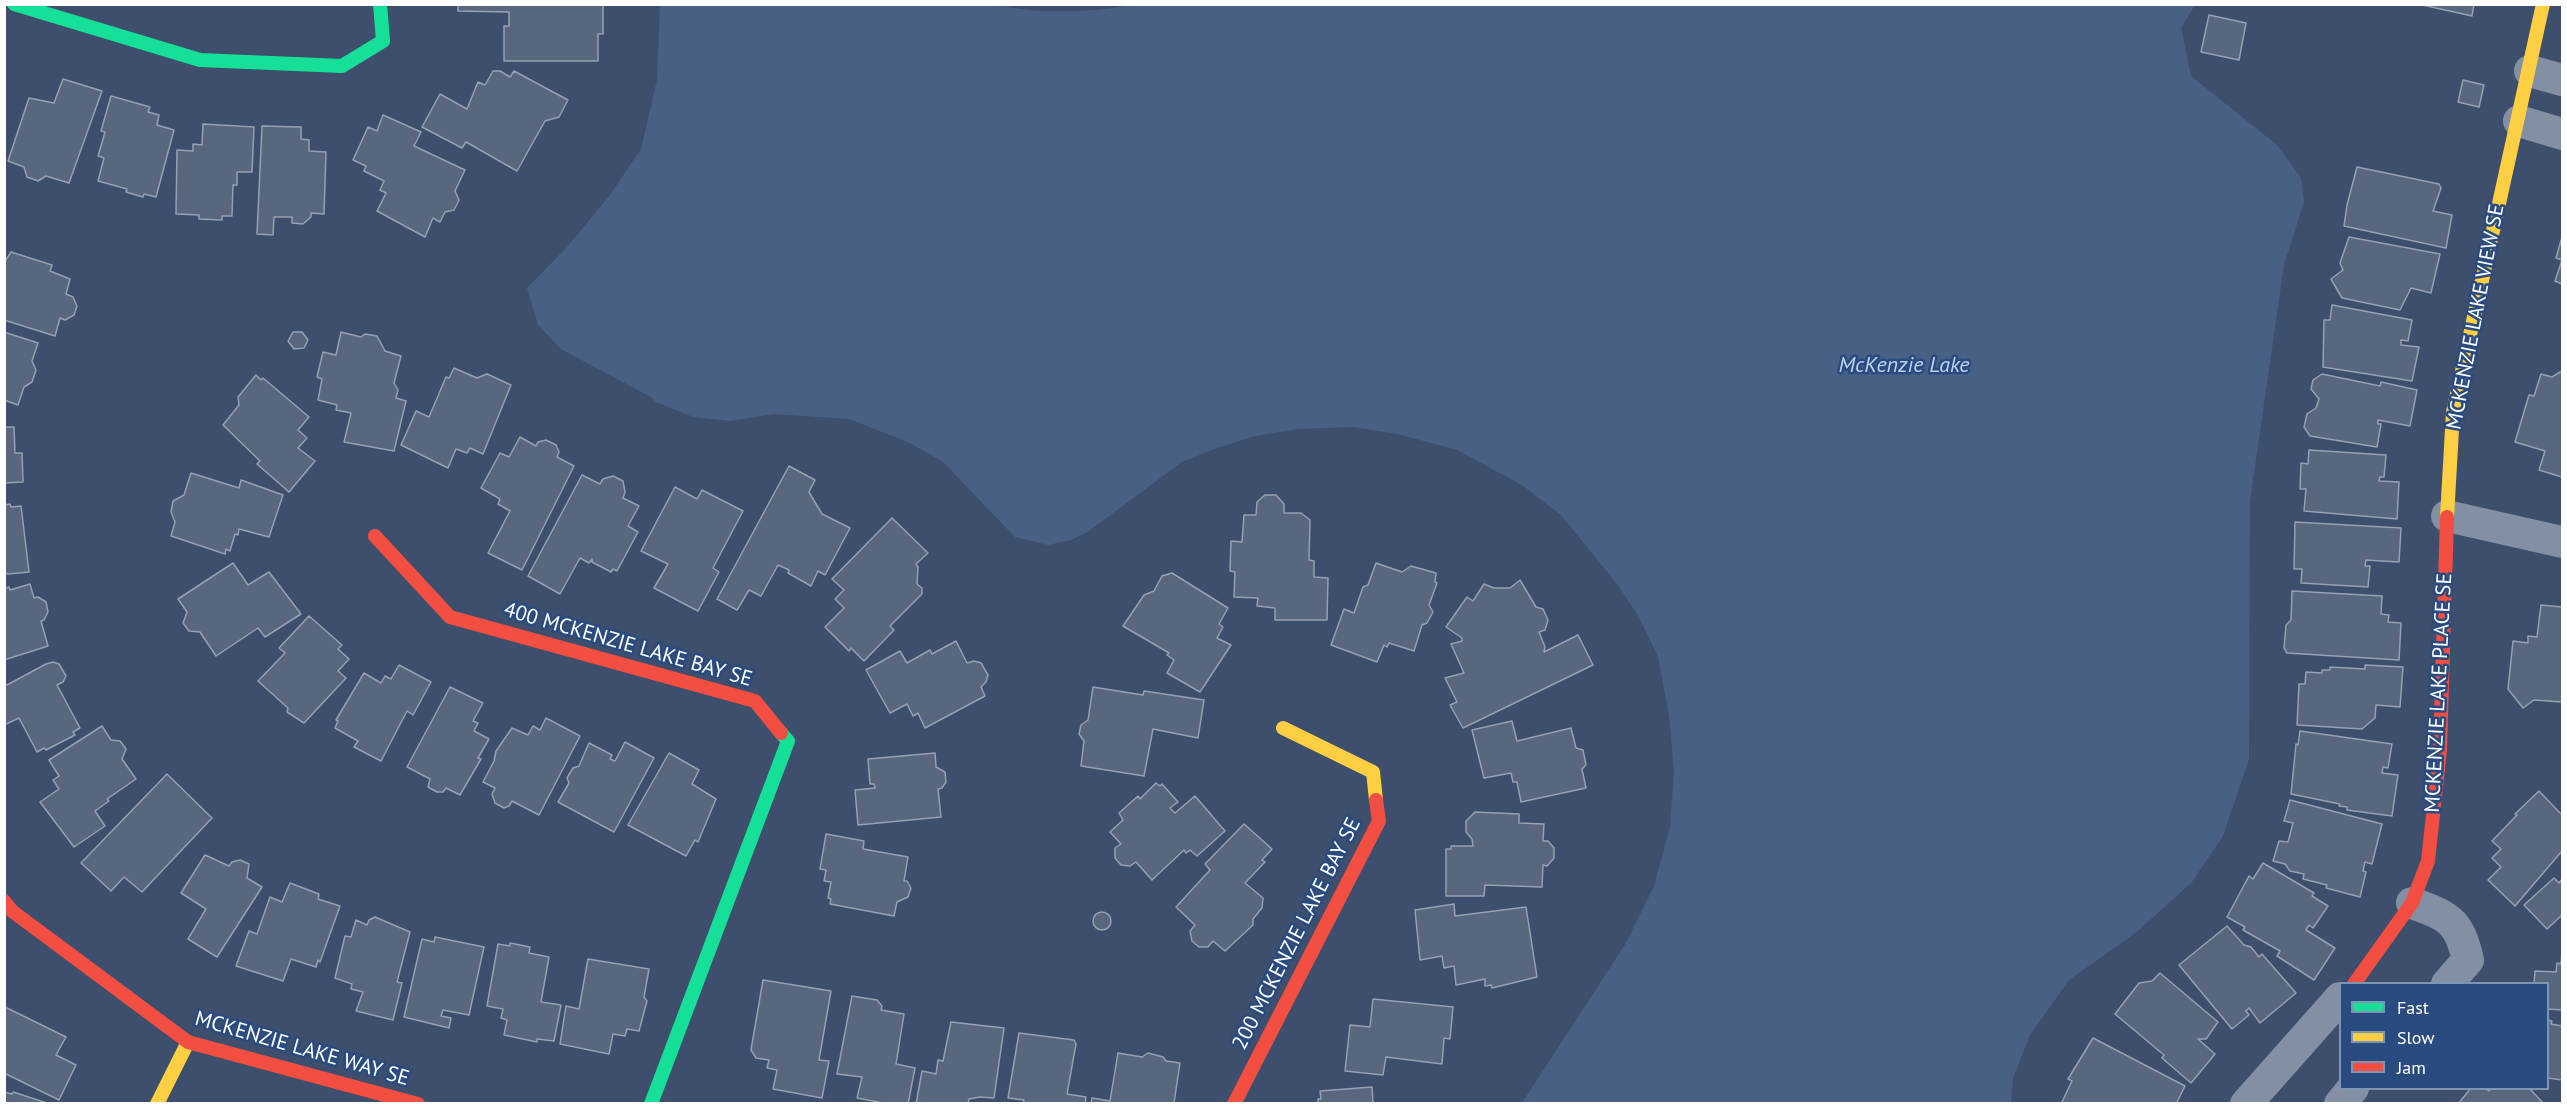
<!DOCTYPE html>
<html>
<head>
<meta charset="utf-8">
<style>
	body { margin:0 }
	#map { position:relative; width:2567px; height:1108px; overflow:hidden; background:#3d4f6c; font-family:"PT Sans",sans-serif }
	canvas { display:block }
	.frame { position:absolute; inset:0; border:6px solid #fff; pointer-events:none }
	.legend { position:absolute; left:2339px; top:982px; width:210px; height:108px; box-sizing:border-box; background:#294b80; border:2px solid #7f93b3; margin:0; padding:8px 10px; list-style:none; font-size:18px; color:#fff }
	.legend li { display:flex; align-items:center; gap:12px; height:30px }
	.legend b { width:30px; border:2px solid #7f93b3 }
</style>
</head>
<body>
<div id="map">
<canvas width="2567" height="1108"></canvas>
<div class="frame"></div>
<ul class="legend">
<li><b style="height:8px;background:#16e098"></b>Fast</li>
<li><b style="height:8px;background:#ffcf43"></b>Slow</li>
<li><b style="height:8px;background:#f24e42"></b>Jam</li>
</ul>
</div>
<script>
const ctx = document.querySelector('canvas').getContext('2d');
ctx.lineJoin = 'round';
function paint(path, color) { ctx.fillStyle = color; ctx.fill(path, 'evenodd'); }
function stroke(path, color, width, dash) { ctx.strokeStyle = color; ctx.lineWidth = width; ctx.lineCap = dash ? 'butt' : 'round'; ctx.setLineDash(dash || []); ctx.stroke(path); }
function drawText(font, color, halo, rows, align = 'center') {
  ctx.font = font + ' "PT Sans",sans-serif'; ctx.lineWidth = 5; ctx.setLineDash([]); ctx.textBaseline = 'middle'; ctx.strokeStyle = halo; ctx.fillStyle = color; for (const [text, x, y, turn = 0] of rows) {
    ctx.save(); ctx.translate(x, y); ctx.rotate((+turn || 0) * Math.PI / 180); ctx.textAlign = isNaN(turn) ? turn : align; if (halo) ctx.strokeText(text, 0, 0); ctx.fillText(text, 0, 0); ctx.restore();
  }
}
const water = new Path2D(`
	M 999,5 C 1031,14 1100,13 1132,4 L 2195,5 L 2181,28 L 2191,76 L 2277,145 L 2301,178 L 2304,202 L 2284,265 L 2250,501 L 2249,759 L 2223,836 L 2192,882 L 2138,931 L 2069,980 L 2030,1035 L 2013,1078 L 2011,1103 L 1522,1103 L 1626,943 L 1654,886 L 1670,827 L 1674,772 L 1669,715 L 1658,657 L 1639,617 L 1617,584 L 1561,515 L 1522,485 L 1457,450 L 1398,434 L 1352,427 L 1298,429 L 1255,436 L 1217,448 L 1182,462 L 1086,533 L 1071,540 L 1048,545 L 1015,537 L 942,461 L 908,442 L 849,419 L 774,414 L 730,421 L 693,417 L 656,402 L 651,397 L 561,349 L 538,325 L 527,288 L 568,246 L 610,195 L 641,149 L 657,80 L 660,5 Z`);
const building = new Path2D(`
	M 458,4 L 603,4 L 603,34 L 598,34 L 598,61 L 504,61 L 504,26 L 509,26 L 509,12 L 458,11 Z
	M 2418,4 L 2474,4 L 2472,16 Z
	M 2209,15 L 2246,23 L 2239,60 L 2201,52 Z
	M 493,71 L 500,71 L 510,77 L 514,71 L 568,100 L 559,117 L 545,121 L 517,171 L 466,142 L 462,148 L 422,127 L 440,94 L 467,109 L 478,82 L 485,85 Z
	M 63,79 L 102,91 L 69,183 L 46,176 L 38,181 L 27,177 L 24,167 L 8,161 L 29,98 L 54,103 Z
	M 2463,80 L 2484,85 L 2479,107 L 2458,102 Z
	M 111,96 L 150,107 L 148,112 L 159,115 L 157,125 L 174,130 L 156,197 L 144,194 L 143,197 L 126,192 L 127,189 L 98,181 L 104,158 L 98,156 L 105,132 L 101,131 Z
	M 383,115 L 421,132 L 414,146 L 465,170 L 455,191 L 459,200 L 454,210 L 445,212 L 440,222 L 433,218 L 425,237 L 377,211 L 386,193 L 380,190 L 384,181 L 364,171 L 366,166 L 353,160 L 368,127 L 377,131 Z
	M 203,124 L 254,127 L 252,172 L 237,172 L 237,185 L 233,185 L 232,216 L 222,216 L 222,220 L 199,219 L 199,215 L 176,214 L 177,150 L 193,151 L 193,144 L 202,145 Z
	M 262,126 L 301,127 L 301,139 L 309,140 L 309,151 L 326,152 L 324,214 L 311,213 L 311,217 L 303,224 L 292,223 L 292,217 L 274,217 L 273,235 L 257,234 Z
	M 2357,167 L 2439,184 L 2441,188 L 2433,211 L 2452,215 L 2446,248 L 2344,226 L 2347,205 Z
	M 2349,237 L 2440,254 L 2431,293 L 2411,288 L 2400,310 L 2342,298 L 2331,279 L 2343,270 L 2340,263 Z
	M 2562,237 L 2562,284 L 2555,281 L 2562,260 L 2556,258 Z
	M 11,252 L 52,265 L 50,271 L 70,279 L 66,294 L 73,297 L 77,306 L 74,315 L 65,320 L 60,318 L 55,336 L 4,320 L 4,263 Z
	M 2332,305 L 2412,320 L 2408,341 L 2401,340 L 2401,345 L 2419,347 L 2412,381 L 2323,367 L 2324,320 L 2330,320 Z
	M 4,332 L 38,343 L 32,361 L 36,370 L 32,382 L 24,387 L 18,405 L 4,400 Z
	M 293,332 L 302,332 L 308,340 L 304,348 L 294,349 L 288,341 Z
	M 341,332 L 361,337 L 365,334 L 377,336 L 385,351 L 401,356 L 394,383 L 398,390 L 396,398 L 406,401 L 394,451 L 344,442 L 351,413 L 336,410 L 337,405 L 318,400 L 322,379 L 317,377 L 323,352 L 336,355 Z
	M 454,368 L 477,378 L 487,374 L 511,385 L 483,454 L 470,448 L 467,453 L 456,449 L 448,468 L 401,445 L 416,411 L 429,417 L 446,377 L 449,378 Z
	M 2560,372 L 2562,373 L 2562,477 L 2539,470 L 2545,451 L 2515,442 L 2529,395 L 2534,396 L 2541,374 L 2552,377 Z
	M 2322,374 L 2380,386 L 2381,382 L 2417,390 L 2410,426 L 2378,420 L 2378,424 L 2381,424 L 2377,447 L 2310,436 L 2304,427 L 2307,414 L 2316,408 L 2319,399 L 2311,389 L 2313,380 Z
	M 256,375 L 261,380 L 263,378 L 309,417 L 298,430 L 307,438 L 298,448 L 315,461 L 289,492 L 257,464 L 260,461 L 223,425 L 239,405 L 238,397 Z
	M 4,427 L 14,427 L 15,453 L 22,453 L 23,482 L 4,483 Z
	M 520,437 L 536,446 L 538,442 L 546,440 L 556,445 L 559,452 L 557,457 L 574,466 L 522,570 L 488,553 L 510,511 L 498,504 L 500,499 L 481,488 L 500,453 L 509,457 Z
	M 2309,450 L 2386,455 L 2384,477 L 2380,477 L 2379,481 L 2399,482 L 2397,519 L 2304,511 L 2306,489 L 2300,489 L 2301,463 L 2308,464 Z
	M 789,466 L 815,480 L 809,492 L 822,514 L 850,528 L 825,575 L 818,571 L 811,586 L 788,573 L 789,570 L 778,565 L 761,596 L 749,590 L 737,610 L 717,599 Z
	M 191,473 L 239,488 L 241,480 L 283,495 L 269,537 L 239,529 L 238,535 L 235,534 L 230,551 L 226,549 L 225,554 L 171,536 L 175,522 L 171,512 L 173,501 L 184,495 Z
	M 582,475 L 600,484 L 603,479 L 613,476 L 623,481 L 625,492 L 623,498 L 639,506 L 628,526 L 638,532 L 617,571 L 613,569 L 611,572 L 592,562 L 592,559 L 589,563 L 580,558 L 560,594 L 528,576 Z
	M 675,487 L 697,499 L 702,490 L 743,511 L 713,568 L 719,572 L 698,611 L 654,588 L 668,564 L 641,551 Z
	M 1265,495 L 1276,495 L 1284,504 L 1284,513 L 1301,513 L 1310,520 L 1309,560 L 1314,561 L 1314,577 L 1328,578 L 1327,620 L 1275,620 L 1275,608 L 1257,606 L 1258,598 L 1234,597 L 1235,572 L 1230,571 L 1231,541 L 1242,542 L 1244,515 L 1256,515 L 1257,502 Z
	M 10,504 L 11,507 L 21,506 L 29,572 L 8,574 L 4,572 L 4,505 Z
	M 892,518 L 928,553 L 916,564 L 918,567 L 917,584 L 922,588 L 922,594 L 890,626 L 894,630 L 864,661 L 851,648 L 849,651 L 825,627 L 844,608 L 835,599 L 844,590 L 832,579 Z
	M 2295,522 L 2401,528 L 2399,562 L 2366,560 L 2365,566 L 2370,566 L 2368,587 L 2301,583 L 2302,569 L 2294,569 Z
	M 233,563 L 248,585 L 269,572 L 301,614 L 265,637 L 258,628 L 216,656 L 200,632 L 189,631 L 183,623 L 187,612 L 178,599 Z
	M 1376,563 L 1402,572 L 1411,566 L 1436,573 L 1435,582 L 1437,583 L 1429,605 L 1433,612 L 1427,623 L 1422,625 L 1414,651 L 1389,643 L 1387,647 L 1384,645 L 1377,662 L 1331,645 L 1344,609 L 1354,613 L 1363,587 L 1368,585 Z
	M 1172,573 L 1228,608 L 1219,624 L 1223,627 L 1217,638 L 1231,645 L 1200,692 L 1167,673 L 1174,660 L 1167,655 L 1169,653 L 1123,626 L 1144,595 L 1154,591 L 1162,576 Z
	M 1520,580 L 1536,607 L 1543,609 L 1548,620 L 1545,630 L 1539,632 L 1545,647 L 1544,652 L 1578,635 L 1593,665 L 1463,728 L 1450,705 L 1457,702 L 1445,678 L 1464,673 L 1451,644 L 1462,641 L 1462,638 L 1446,627 L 1467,597 L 1473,601 L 1484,584 L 1494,588 L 1510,588 Z
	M 30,584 L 34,598 L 38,597 L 46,602 L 48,612 L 44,620 L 41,621 L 48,646 L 4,660 L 4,589 L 9,587 L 10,590 Z
	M 2292,591 L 2382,596 L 2381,614 L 2389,615 L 2388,622 L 2401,623 L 2399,660 L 2287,653 L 2284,648 L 2286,625 L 2291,620 Z
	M 2541,605 L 2562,607 L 2562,702 L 2534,700 L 2523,708 L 2508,689 L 2513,641 L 2528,643 L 2528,636 L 2537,637 Z
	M 309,616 L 342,645 L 338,649 L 349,659 L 338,671 L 346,678 L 304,723 L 287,712 L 288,708 L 258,681 L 285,653 L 279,648 Z
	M 956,641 L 967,663 L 974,661 L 981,663 L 988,675 L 986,682 L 981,687 L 985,696 L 925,728 L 918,713 L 913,716 L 907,704 L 890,713 L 866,670 L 900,651 L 907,663 L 930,650 L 932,654 Z
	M 53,662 L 59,664 L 66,676 L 63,682 L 57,685 L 80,728 L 73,732 L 75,735 L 46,750 L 44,748 L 37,752 L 19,718 L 4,725 L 4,683 L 7,685 L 46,664 Z
	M 399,665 L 431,682 L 413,715 L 407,711 L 381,761 L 354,747 L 358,741 L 335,728 L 338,721 L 336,720 L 364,673 L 381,683 L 385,676 L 391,679 Z
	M 2365,665 L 2403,667 L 2400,707 L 2376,705 L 2375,718 L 2362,729 L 2297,725 L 2299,684 L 2305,684 L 2306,672 L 2322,673 L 2322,670 L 2330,670 L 2330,667 L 2365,669 Z
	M 450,687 L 483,703 L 473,721 L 478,723 L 474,731 L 489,739 L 478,758 L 481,759 L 460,795 L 446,788 L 443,792 L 437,792 L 428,787 L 430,779 L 407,767 Z
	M 1093,687 L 1143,695 L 1144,691 L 1204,700 L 1198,738 L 1153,729 L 1144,776 L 1081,766 L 1084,741 L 1079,734 L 1081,725 L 1088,720 Z
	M 546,718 L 580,736 L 539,815 L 512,801 L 509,806 L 504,808 L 495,803 L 492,794 L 495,788 L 483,782 L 494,761 L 496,751 L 512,728 L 528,735 L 533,726 L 540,730 Z
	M 1512,721 L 1517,741 L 1571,728 L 1576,748 L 1583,750 L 1586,765 L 1582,769 L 1586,788 L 1521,802 L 1517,782 L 1513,782 L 1511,773 L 1484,778 L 1472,730 Z
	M 102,726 L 111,740 L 120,741 L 126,749 L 122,759 L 136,779 L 107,799 L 109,801 L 95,811 L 105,826 L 74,847 L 40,802 L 59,789 L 53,780 L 59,776 L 49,760 Z
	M 2300,731 L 2392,744 L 2388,768 L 2383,767 L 2382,773 L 2398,775 L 2392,816 L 2347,810 L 2347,807 L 2339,806 L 2340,804 L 2291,794 L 2296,744 L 2298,745 Z
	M 625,742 L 654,758 L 614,832 L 558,802 L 569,783 L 567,778 L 573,768 L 579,766 L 589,743 L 612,755 L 610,759 L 615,761 Z
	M 669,753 L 699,770 L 692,784 L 716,799 L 698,842 L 695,840 L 686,856 L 628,825 Z
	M 935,753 L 936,767 L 945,772 L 946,782 L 942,788 L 938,789 L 941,817 L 858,825 L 855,790 L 875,788 L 874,784 L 870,784 L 868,759 Z
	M 167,774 L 212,818 L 142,892 L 124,877 L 111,891 L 81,863 Z
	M 1156,783 L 1160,786 L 1162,784 L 1178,802 L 1170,808 L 1175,813 L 1195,796 L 1225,831 L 1197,856 L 1190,850 L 1186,853 L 1184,850 L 1152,880 L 1136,862 L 1130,866 L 1121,865 L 1115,858 L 1115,848 L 1121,844 L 1110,832 L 1123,820 L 1119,813 L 1138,796 L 1140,799 Z
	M 2539,791 L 2562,815 L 2562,851 L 2515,906 L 2488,880 L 2501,867 L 2492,858 L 2501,849 L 2492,841 L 2517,815 L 2515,814 Z
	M 2290,800 L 2382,824 L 2372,864 L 2365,862 L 2363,871 L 2366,872 L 2360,897 L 2326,888 L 2327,885 L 2303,879 L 2304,874 L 2290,871 L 2285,864 L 2273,861 L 2279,841 L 2288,842 L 2293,823 L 2284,821 Z
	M 1475,812 L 1519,814 L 1519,823 L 1544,824 L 1543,841 L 1548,841 L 1554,848 L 1554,858 L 1547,866 L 1543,865 L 1542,887 L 1485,885 L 1484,896 L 1446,896 L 1446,849 L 1451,849 L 1451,846 L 1473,846 L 1472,839 L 1466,832 L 1466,821 Z
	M 1244,824 L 1272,849 L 1262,860 L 1265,862 L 1245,883 L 1263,898 L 1262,908 L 1253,919 L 1253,925 L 1225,951 L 1213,941 L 1208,947 L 1199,947 L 1192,941 L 1190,931 L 1195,925 L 1176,907 L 1210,870 L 1205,864 Z
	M 826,834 L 864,841 L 863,849 L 908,857 L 904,881 L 907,881 L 911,888 L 908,897 L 897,902 L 894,916 L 830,904 L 831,899 L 828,898 L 831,882 L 824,881 L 826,870 L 820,869 Z
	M 205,855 L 229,866 L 232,862 L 240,860 L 249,864 L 247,878 L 262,887 L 217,957 L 188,939 L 206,909 L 181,893 Z
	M 2263,863 L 2314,893 L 2312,896 L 2328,906 L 2313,928 L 2309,925 L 2306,930 L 2335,948 L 2314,980 L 2277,956 L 2280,951 L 2243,930 L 2245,927 L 2227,917 L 2249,876 L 2253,879 Z
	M 2554,878 L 2559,883 L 2562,879 L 2562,915 L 2547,929 L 2524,905 Z
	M 290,883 L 319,894 L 318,899 L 340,906 L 320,962 L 318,960 L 316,967 L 291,959 L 283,981 L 236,966 L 249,931 L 257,934 L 270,897 L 282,902 Z
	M 1454,904 L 1455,916 L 1526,907 L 1537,977 L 1492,988 L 1491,985 L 1485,986 L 1485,979 L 1456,985 L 1454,966 L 1444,968 L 1442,956 L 1420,960 L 1415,910 Z
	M1093 921a9 9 0 1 1 18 0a9 9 0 1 1-18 0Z
	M 375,917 L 410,932 L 397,982 L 402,983 L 393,1020 L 356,1011 L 363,992 L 351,989 L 352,984 L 335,978 L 345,936 L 351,937 L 356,920 L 367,925 L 369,920 Z
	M 2227,926 L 2244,945 L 2251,947 L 2259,957 L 2262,954 L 2296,993 L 2260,1023 L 2249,1008 L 2246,1011 L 2249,1015 L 2232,1029 L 2179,965 Z
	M 435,937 L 484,947 L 469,1015 L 443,1010 L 441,1016 L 451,1018 L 449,1028 L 404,1017 L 422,939 L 434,942 Z
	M 510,943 L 530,947 L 529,953 L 549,957 L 541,1002 L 561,1005 L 554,1041 L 537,1039 L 537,1042 L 504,1035 L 507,1020 L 501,1018 L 503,1009 L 487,1006 L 498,944 L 510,946 Z
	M 2562,952 L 2562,1010 L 2548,1009 L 2548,984 L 2534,984 L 2535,971 L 2556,972 L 2557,963 L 2561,964 Z
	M 588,959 L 649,969 L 644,997 L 647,1001 L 639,1031 L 627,1029 L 625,1036 L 613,1034 L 609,1054 L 560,1044 L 566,1006 L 579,1009 Z
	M 2160,973 L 2218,1022 L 2206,1039 L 2198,1039 L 2215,1054 L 2191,1083 L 2162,1058 L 2164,1055 L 2115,1014 L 2139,983 L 2152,981 Z
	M 763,980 L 831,991 L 819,1060 L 829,1061 L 822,1098 L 773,1089 L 777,1070 L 767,1068 L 769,1060 L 756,1058 L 751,1050 Z
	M 852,996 L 877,1000 L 882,1006 L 881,1010 L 904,1014 L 896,1064 L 915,1068 L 908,1104 L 888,1104 L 857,1098 L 862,1077 L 837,1074 Z
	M 1373,999 L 1453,1007 L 1450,1039 L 1444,1038 L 1442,1064 L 1386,1057 L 1383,1075 L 1345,1071 L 1350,1025 L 1370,1027 Z
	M 5,1007 L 66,1037 L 56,1055 L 76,1065 L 59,1100 L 4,1073 Z
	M 2548,1020 L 2552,1021 L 2551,1024 L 2562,1026 L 2562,1080 L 2548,1078 Z
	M 951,1022 L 1004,1028 L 994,1098 L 980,1097 L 969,1099 L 968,1104 L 916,1104 L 922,1071 L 936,1074 L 938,1060 L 943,1061 Z
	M 1019,1033 L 1074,1040 L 1076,1044 L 1067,1094 L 1086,1097 L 1085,1104 L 1023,1104 L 1024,1100 L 1008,1098 Z
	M 2093,1038 L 2185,1086 L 2176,1104 L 2061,1104 L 2072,1081 L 2068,1079 Z
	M 1118,1053 L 1142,1057 L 1148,1053 L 1163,1057 L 1166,1061 L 1180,1063 L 1174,1103 L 1091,1104 L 1092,1098 L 1110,1101 Z
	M 1372,1087 L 1373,1104 L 1318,1104 L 1318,1099 L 1321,1099 L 1320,1091 Z
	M 2471,1088 L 2485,1088 L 2489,1091 L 2491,1088 L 2529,1088 L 2544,1104 L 2458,1104 Z
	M 4,1092 L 12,1094 L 13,1092 L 50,1104 L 4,1104 Z`);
const street = new Path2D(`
	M 2530,71 L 2562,80
	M 2519,121 L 2562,134
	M 2447,516 L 2562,542
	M 2412,903 C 2448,916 2459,920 2468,960 L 2447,984
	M 2246,1104 L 2340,998
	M 2340,1104 L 2353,1088`);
const fast = new Path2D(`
	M 14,4 L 200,60 L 342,66 L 383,41 L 380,4
	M 651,1104 L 788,741 L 781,733`);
const slow = new Path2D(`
	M 2447,517 L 2453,412 L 2543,4
	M 1283,728 L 1373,772 L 1376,800
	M 157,1104 L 188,1042`);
const jam = new Path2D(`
	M 375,536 L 450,617 L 755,701 L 781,733
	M 4,901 L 12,911 L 188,1042 L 418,1104
	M 2354,984 L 2412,903 L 2428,861 L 2440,750 L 2447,517
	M 1234,1104 L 1379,821 L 1376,800`);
const streetNames = [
	["MCKENZIE LAKE VIEW SE",2476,317,-79],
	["400 MCKENZIE LAKE BAY SE",628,645,16],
	["MCKENZIE LAKE PLACE SE",2439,693,-87],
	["200 MCKENZIE LAKE BAY SE",1297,934,-63],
	["MCKENZIE LAKE WAY SE",302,1049,16]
];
const waterNames = [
	["McKenzie Lake",1904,366]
];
paint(water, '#496085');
paint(building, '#58677e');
stroke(building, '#96a0b1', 1.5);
stroke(street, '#838fa2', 32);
stroke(fast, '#16e098', 14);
stroke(slow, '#ffcf43', 14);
stroke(jam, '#f24e42', 14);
drawText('21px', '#fff', '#294b80', streetNames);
drawText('italic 22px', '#bdd0ed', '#294b80', waterNames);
</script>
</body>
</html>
